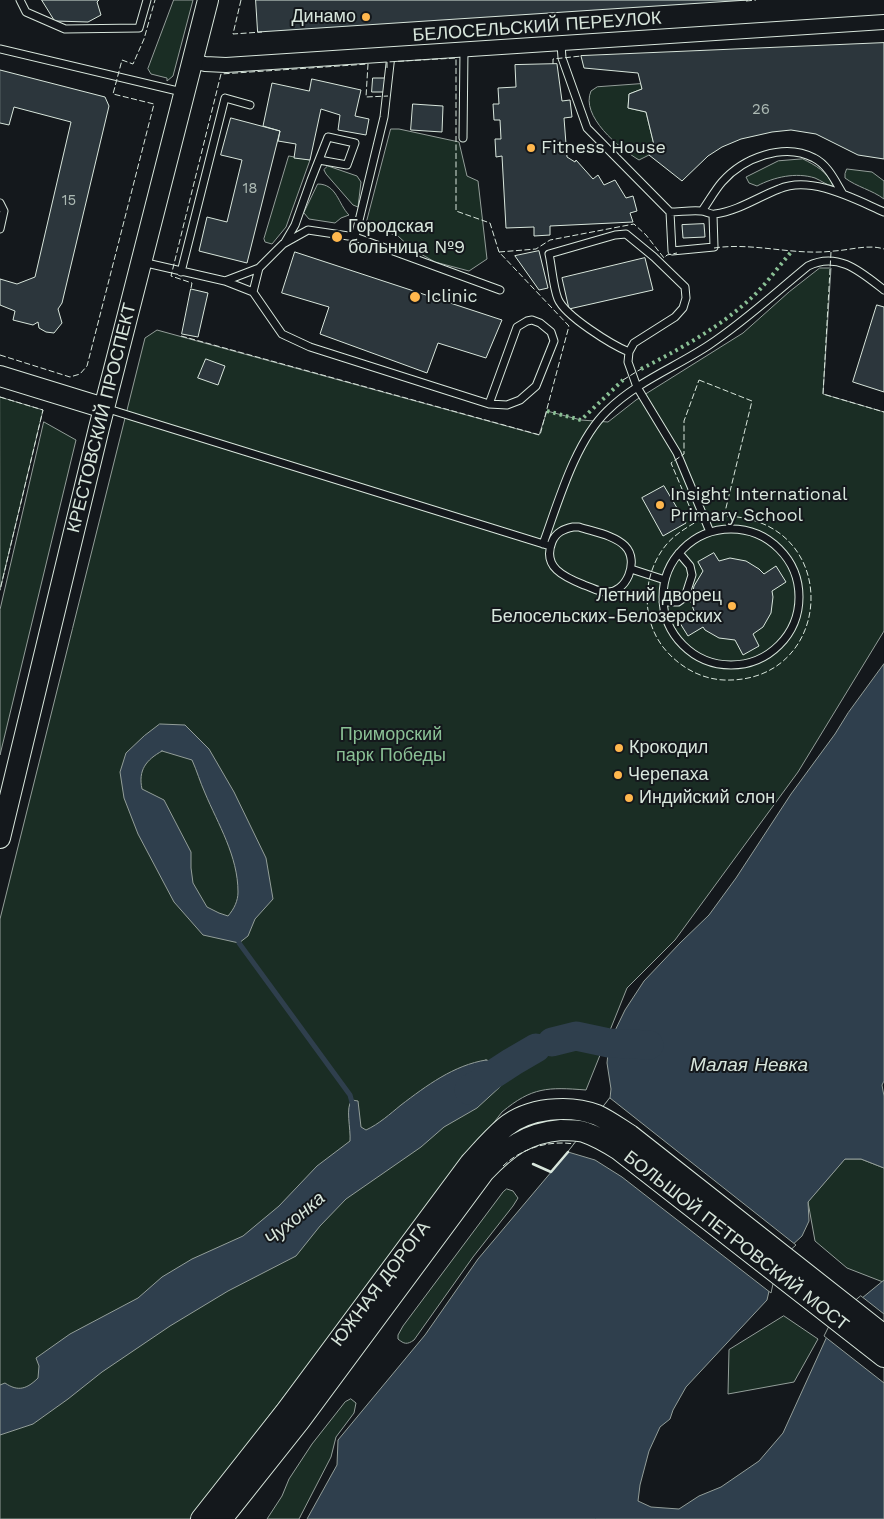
<!DOCTYPE html>
<html>
<head>
<meta charset="utf-8">
<style>
	body { margin:0 }
	canvas { display:block; background:#14181c }
</style>
</head>
<body>
<canvas width="884" height="1519"></canvas>
<script>
const ctx = document.querySelector('canvas').getContext('2d');
ctx.lineJoin = 'round';
function paint(path, color) { ctx.fillStyle = color; ctx.fill(path, 'evenodd'); }
function stroke(path, color, width, dash) { ctx.strokeStyle = color; ctx.lineWidth = width; ctx.lineCap = dash ? 'butt' : 'round'; ctx.setLineDash(dash || []); ctx.stroke(path); }
function drawText(font, color, halo, rows, align = 'center') {
  ctx.font = font + ' "Work Sans",sans-serif'; ctx.lineWidth = 4; ctx.setLineDash([]); ctx.textBaseline = 'middle'; ctx.strokeStyle = halo; ctx.fillStyle = color; for (const [text, x, y, turn = 0] of rows) {
    ctx.save(); ctx.translate(x, y); ctx.rotate((+turn || 0) * Math.PI / 180); ctx.textAlign = isNaN(turn) ? turn : align; if (halo) ctx.strokeText(text, 0, 0); ctx.fillText(text, 0, 0); ctx.restore();
  }
}
const green = new Path2D(`
	M 174,0 L 193,0 L 173,76 L 167,81 L 167,78 L 151,74 L 148,69 Z
	M 641,84 L 642,89 L 629,94 L 628,108 L 646,112 L 654,145 L 649,155 L 639,160 C 619,148 580,116 591,91 L 597,87 Z
	M 391,129 L 399,129 L 459,142 L 467,176 L 478,181 L 487,259 L 469,271 L 435,262 L 412,249 L 398,236 L 366,225 Z
	M 289,156 L 310,160 L 286,227 L 272,244 L 265,242 L 264,239 Z
	M 803,159 C 815,165 828,172 833,186 C 826,185 822,181 815,178 C 796,172 774,177 757,186 L 749,183 L 746,177 L 778,161 Z
	M 328,166 L 357,176 L 361,182 L 358,207 L 353,205 L 326,174 L 324,170 Z
	M 847,169 L 872,172 L 884,181 L 884,199 C 872,190 857,187 845,178 L 845,174 Z
	M 318,184 C 337,184 338,204 349,215 L 341,218 L 335,223 L 309,219 L 304,213 Z
	M 820,268 L 831,268 L 823,394 L 884,412 L 884,631 L 798,772 L 675,940 L 627,988 L 586,1090 C 548,1087 532,1087 502,1112 L 190,1519 L 0,1519 L 0,919 L 145,338 L 157,330 L 539,435 L 547,411 L 581,420 L 608,422 L 636,400 L 743,333 L 789,292 Z
	M 0,397 L 43,410 L 0,590 Z
	M 44,422 L 76,440 L 0,755 L 0,610 Z
	M 845,1159 L 861,1159 L 884,1168 L 884,1280 L 883,1282 L 847,1268 L 815,1241 L 808,1202 Z
	M 507,1189 L 513,1191 L 518,1198 L 513,1206 L 473,1257 L 414,1340 C 407,1345 404,1344 398,1339 L 398,1335 L 403,1326 L 503,1192 Z
	M 784,1316 L 818,1339 L 794,1382 L 728,1394 L 729,1350 Z
	M 351,1399 L 356,1403 L 354,1413 L 336,1437 L 331,1457 L 299,1519 L 267,1519 L 282,1496 L 289,1479 L 312,1444 L 345,1402 Z`);
const water = new Path2D(`
	M 884,664 L 884,1081 L 882,1085 L 884,1096 L 884,1168 L 861,1159 L 845,1159 L 808,1202 L 809,1221 L 802,1236 L 776,1260 L 767,1300 L 686,1387 L 673,1410 L 670,1419 L 660,1427 L 649,1451 L 640,1485 L 638,1501 L 651,1507 L 679,1509 L 699,1496 L 721,1487 L 759,1461 L 783,1433 L 834,1321 L 884,1280 L 884,1519 L 307,1519 L 337,1465 L 338,1440 L 425,1335 L 478,1259 L 568,1152 L 610,1098 L 611,1089 L 607,1063 L 609,1043 L 625,1010 L 644,981 L 680,943 L 709,915 L 736,878 L 791,794 L 835,734 L 848,713 Z
	M 160,724 L 185,725 L 209,749 L 234,792 L 266,858 L 273,899 L 255,919 L 248,936 L 239,943 L 203,935 L 174,902 L 138,834 L 124,798 L 120,772 L 126,753 L 144,736 ZM 162,751 L 192,760 C 197,771 200,782 205,793 C 218,824 238,856 238,892 C 238,901 234,909 228,916 L 219,913 L 207,907 L 193,883 L 191,868 L 191,852 L 164,800 L 142,789 C 138,770 146,760 162,751 Z
	M 486,1060 L 499,1063 L 503,1068 L 503,1077 L 501,1086 L 477,1108 L 444,1127 L 421,1147 L 346,1199 L 320,1226 L 296,1256 L 228,1291 L 170,1326 L 102,1372 L 68,1399 L 33,1424 L 0,1435 L 0,1385 L 5,1383 C 18,1392 27,1389 38,1378 L 39,1366 L 36,1358 L 70,1334 L 138,1298 L 162,1277 L 192,1259 L 243,1236 L 279,1206 L 317,1166 L 350,1141 C 351,1129 345,1107 352,1100 L 358,1101 L 361,1127 L 366,1130 C 379,1124 390,1114 401,1105 C 426,1086 454,1065 486,1060 Z`);
const pier = new Path2D(`
	M 610,1098 L 796,1245 L 778,1261 L 771,1293 L 622,1177 L 595,1160 L 568,1152 Z
	M 861,1296 L 884,1314 L 884,1383 L 824,1336 L 832,1320 Z`);
const stream = new Path2D(`
	M 239,943 L 350,1095 L 353,1106`);
const river = new Path2D(`
	M 552,1042 L 576,1036 L 609,1043 L 649,1045
	M 469,1090 L 512,1062 L 536,1048`);
const building = new Path2D(`
	M 42,0 L 99,0 L 97,2 L 101,15 L 88,22 L 55,21 Z
	M 256,0 L 748,0 L 258,32 Z
	M 884,43 L 884,159 L 858,155 L 816,134 L 791,130 L 772,132 L 741,139 L 722,147 L 708,156 L 682,181 L 649,155 L 654,145 L 646,112 L 628,108 L 629,94 L 642,89 L 638,73 L 584,68 L 581,56 Z
	M 557,64 L 562,101 L 570,100 L 572,117 L 564,118 L 567,157 L 575,162 L 576,160 L 593,179 L 598,175 L 604,185 L 615,180 L 626,198 L 633,196 L 637,211 L 630,213 L 633,222 L 550,226 L 550,235 L 534,236 L 534,227 L 506,228 L 502,156 L 496,157 L 495,139 L 501,139 L 500,120 L 494,120 L 493,104 L 499,104 L 498,88 L 516,87 L 515,65 Z
	M 0,70 L 105,97 L 109,106 L 62,303 L 58,309 L 62,323 L 54,333 L 46,332 L 39,328 L 38,322 L 33,325 L 13,320 L 15,311 L 0,305 L 0,279 L 17,284 L 35,277 L 71,122 L 14,107 L 9,125 L 0,123 Z
	M 373,78 L 387,78 L 386,92 L 372,92 Z
	M 312,79 L 361,90 L 355,116 L 369,119 L 366,135 L 338,130 L 340,115 L 321,109 L 310,160 L 294,158 L 296,144 L 278,141 L 280,131 L 263,126 L 272,83 L 309,91 Z
	M 413,104 L 443,106 L 442,132 L 411,130 Z
	M 231,118 L 280,131 L 247,263 L 199,251 L 207,217 L 227,222 L 242,160 L 221,155 Z
	M 704,224 L 705,237 L 683,238 L 682,225 Z
	M 539,251 L 548,288 L 539,290 L 515,256 Z
	M 295,252 L 502,320 L 486,358 L 438,343 L 427,373 L 320,334 L 329,307 L 282,293 Z
	M 645,258 L 653,290 L 569,309 L 562,278 Z
	M 191,289 L 208,293 L 198,337 L 182,334 Z
	M 877,305 L 884,307 L 884,392 L 853,382 Z
	M 206,359 L 225,366 L 218,385 L 198,378 Z
	M 664,486 L 686,523 L 663,536 L 642,498 Z
	M 714,553 L 719,561 L 730,558 L 746,561 L 759,569 L 764,574 L 776,566 L 786,582 L 772,591 L 773,597 L 771,613 L 763,627 L 753,634 L 759,646 L 743,655 L 735,640 L 719,638 L 705,630 L 703,627 L 688,636 L 678,620 L 694,611 L 691,602 L 694,586 L 703,571 L 698,562 Z`);
const lane = new Path2D(`
	M 20,0 L 26,12 L 65,29 L 139,28 L 147,0
	M 561,44 L 562,58 L 587,128 L 670,212 C 680,212 691,210 701,211 C 706,211 710,215 715,214 C 738,211 758,197 779,189 C 811,175 854,199 884,212
	M 0,49 L 182,92
	M 463,138 L 464,50
	M 0,203 L 4,211 L 0,229
	M 702,211 C 709,201 715,190 722,182 C 743,158 784,142 814,158 C 828,165 835,181 843,194
	M 670,212 L 672,251 L 714,247 L 713,215
	M 355,237 L 384,117 L 391,55
	M 285,242 L 295,225 L 311,180 L 328,137 L 355,143 L 347,165 L 319,160
	M 142,262 L 225,281 L 253,292 L 282,334 L 310,347 L 489,404 L 507,405 L 520,400 L 536,386 L 554,341 L 551,332 L 540,323 L 532,320 L 527,321 L 517,327 L 489,404
	M 181,272 L 225,98 L 250,105
	M 225,281 L 259,268
	M 253,292 L 259,268 L 283,244 L 308,230 L 355,237 L 500,290
	M 629,352 C 612,345 565,316 558,299 C 553,287 552,267 549,254 L 615,235 L 626,234 L 654,257 L 685,287 L 686,298 L 683,308 L 675,317 L 634,343 L 629,352 L 628,362 L 637,387 L 677,453 L 710,532
	M 105,408 L 550,546
	M 573,527 L 579,527 C 594,532 614,535 625,546 C 640,561 626,594 606,592 C 598,592 591,587 584,585 C 564,577 542,567 552,542 C 556,532 564,529 573,527 Z
	M663 597a68 68 0 1 1 136 0a68 68 0 1 1-136 0Z
	M 543,544 C 558,503 575,442 607,411 C 636,382 676,367 709,345 C 744,322 775,293 808,266 C 838,251 861,272 884,290
	M 631,569 L 665,580
	M 663,602 L 678,602 L 685,597 L 692,575 L 690,566 L 679,553`);
const street = new Path2D(`
	M 192,61 L 205,64 L 226,65 L 884,22`);
const secondary = new Path2D(`
	M 0,376 L 104,408
	M 0,838 L 99,428 L 208,0
	M 201,1519 L 286,1411 L 470,1163 C 481,1151 492,1138 505,1127 C 528,1108 569,1104 597,1115 C 608,1120 619,1128 630,1135 L 884,1335
	M 222,1519 L 299,1422 L 484,1172 C 507,1148 526,1133 561,1130 C 568,1130 577,1130 584,1132 C 596,1136 608,1143 619,1150 L 884,1357`);
const hedge = new Path2D(`
	M 641,369 C 678,350 717,329 749,300 C 765,286 778,267 792,251
	M 547,411 L 581,420 L 623,380`);
const fence = new Path2D(`
	M 241,0 L 233,34 L 262,32
	M 746,1 L 756,0
	M 553,64 L 553,59 L 581,56
	M 714,248 C 754,242 794,256 834,251 C 851,250 868,244 884,249
	M 499,252 L 536,249 L 550,240 L 634,224 L 646,235 L 664,258 L 667,255 L 677,253
	M 831,252 L 823,394 L 884,412
	M 191,288 L 192,283 L 171,276 L 221,74 L 368,64 L 366,97 L 388,96
	M 181,336 L 540,435 L 569,326 L 499,252 L 490,223 L 456,211 L 456,58 L 387,62 L 387,69
	M 0,355 L 70,377 L 80,374 L 87,366 L 154,104 L 113,94 L 122,60 L 133,64 L 144,39 L 155,0
	M 623,380 L 641,369
	M 699,380 L 752,401 L 724,516 C 844,518 836,684 724,680 C 700,679 678,666 663,647 C 640,617 643,573 666,545 C 674,535 686,528 696,522 L 671,463 L 684,454 L 684,421 Z
	M 0,397 L 43,410 L 0,590
	M 503,1166 C 522,1148 549,1140 574,1144`);
const wall = new Path2D(`
	M 533,1164 L 551,1172 L 568,1152`);
const markers = [
	[366,17,5,"#ffb74d"],
	[531,148,5,"#ffb74d"],
	[337,237,6,"#ffb74d"],
	[415,297,6,"#ffb74d"],
	[660,505,5,"#ffb74d"],
	[732,606,5,"#ffb74d"],
	[619,748,5,"#ffb74d"],
	[618,775,5,"#ffb74d"],
	[629,798,5,"#ffb74d"]
];
const numberNames = [
	["26",761,110],
	["18",250,189],
	["15",69,201]
];
const poiNames = [
	["Динамо",356,17,"right"],
	["Fitness House",541,148],
	["Городская",348,227],
	["больница №9",348,248],
	["Iclinic",426,297],
	["Insight International",670,495],
	["Primary School",670,516],
	["Летний дворец",722,596,"right"],
	["Белосельских-Белозерских",722,617,"right"],
	["Крокодил",629,748],
	["Черепаха",628,775],
	["Индийский слон",639,798]
];
const streetNames = [
	["БЕЛОСЕЛЬСКИЙ ПЕРЕУЛОК",537,27,-4],
	["КРЕСТОВСКИЙ ПРОСПЕКТ",102,418,-76],
	["БОЛЬШОЙ ПЕТРОВСКИЙ МОСТ",736,1241,38],
	["ЮЖНАЯ ДОРОГА",381,1284,-53]
];
const parkNames = [
	["Приморский",391,735],
	["парк Победы",391,756]
];
const waterNames = [
	["Малая Невка",749,1065],
	["Чухонка",295,1219,-40]
];
paint(green, '#1a2d24');
stroke(green, '#939e99', 1);
paint(water, '#2f3f4d');
stroke(water, '#939e99', 1);
paint(pier, '#14181c');
stroke(pier, '#939e99', 1);
stroke(stream, '#2f3f4d', 5);
stroke(river, '#2f3f4d', 29);
paint(building, '#2c363c');
stroke(building, '#d8e6dc', 1);
stroke(lane, '#d8e6dc', 9);
stroke(street, '#d8e6dc', 16);
stroke(secondary, '#d8e6dc', 22);
stroke(lane, '#14181c', 7);
stroke(street, '#14181c', 14);
stroke(secondary, '#14181c', 20);
stroke(hedge, '#8ac095', 4, [2.5, 4]);
stroke(fence, '#d8e6dc', 1, [6, 2.5]);
stroke(wall, '#d8e6dc', 2.5);
for (const [x, y, r, color] of markers) { const dot = new Path2D(); dot.arc(x, y, r, 0, 2 * Math.PI); ctx.fillStyle = color; ctx.fill(dot); stroke(dot, '#14181c', 2); }
drawText('15px', '#adbab4', null, numberNames);
drawText('18px', '#d8e6dc', '#14181c', poiNames, 'left');
drawText('18px', '#d8e6dc', '#14181c', streetNames);
drawText('18px', '#8ac095', '#14181c', parkNames);
drawText('italic 19px', '#d8e6dc', '#14181c', waterNames);
</script>
</body>
</html>
